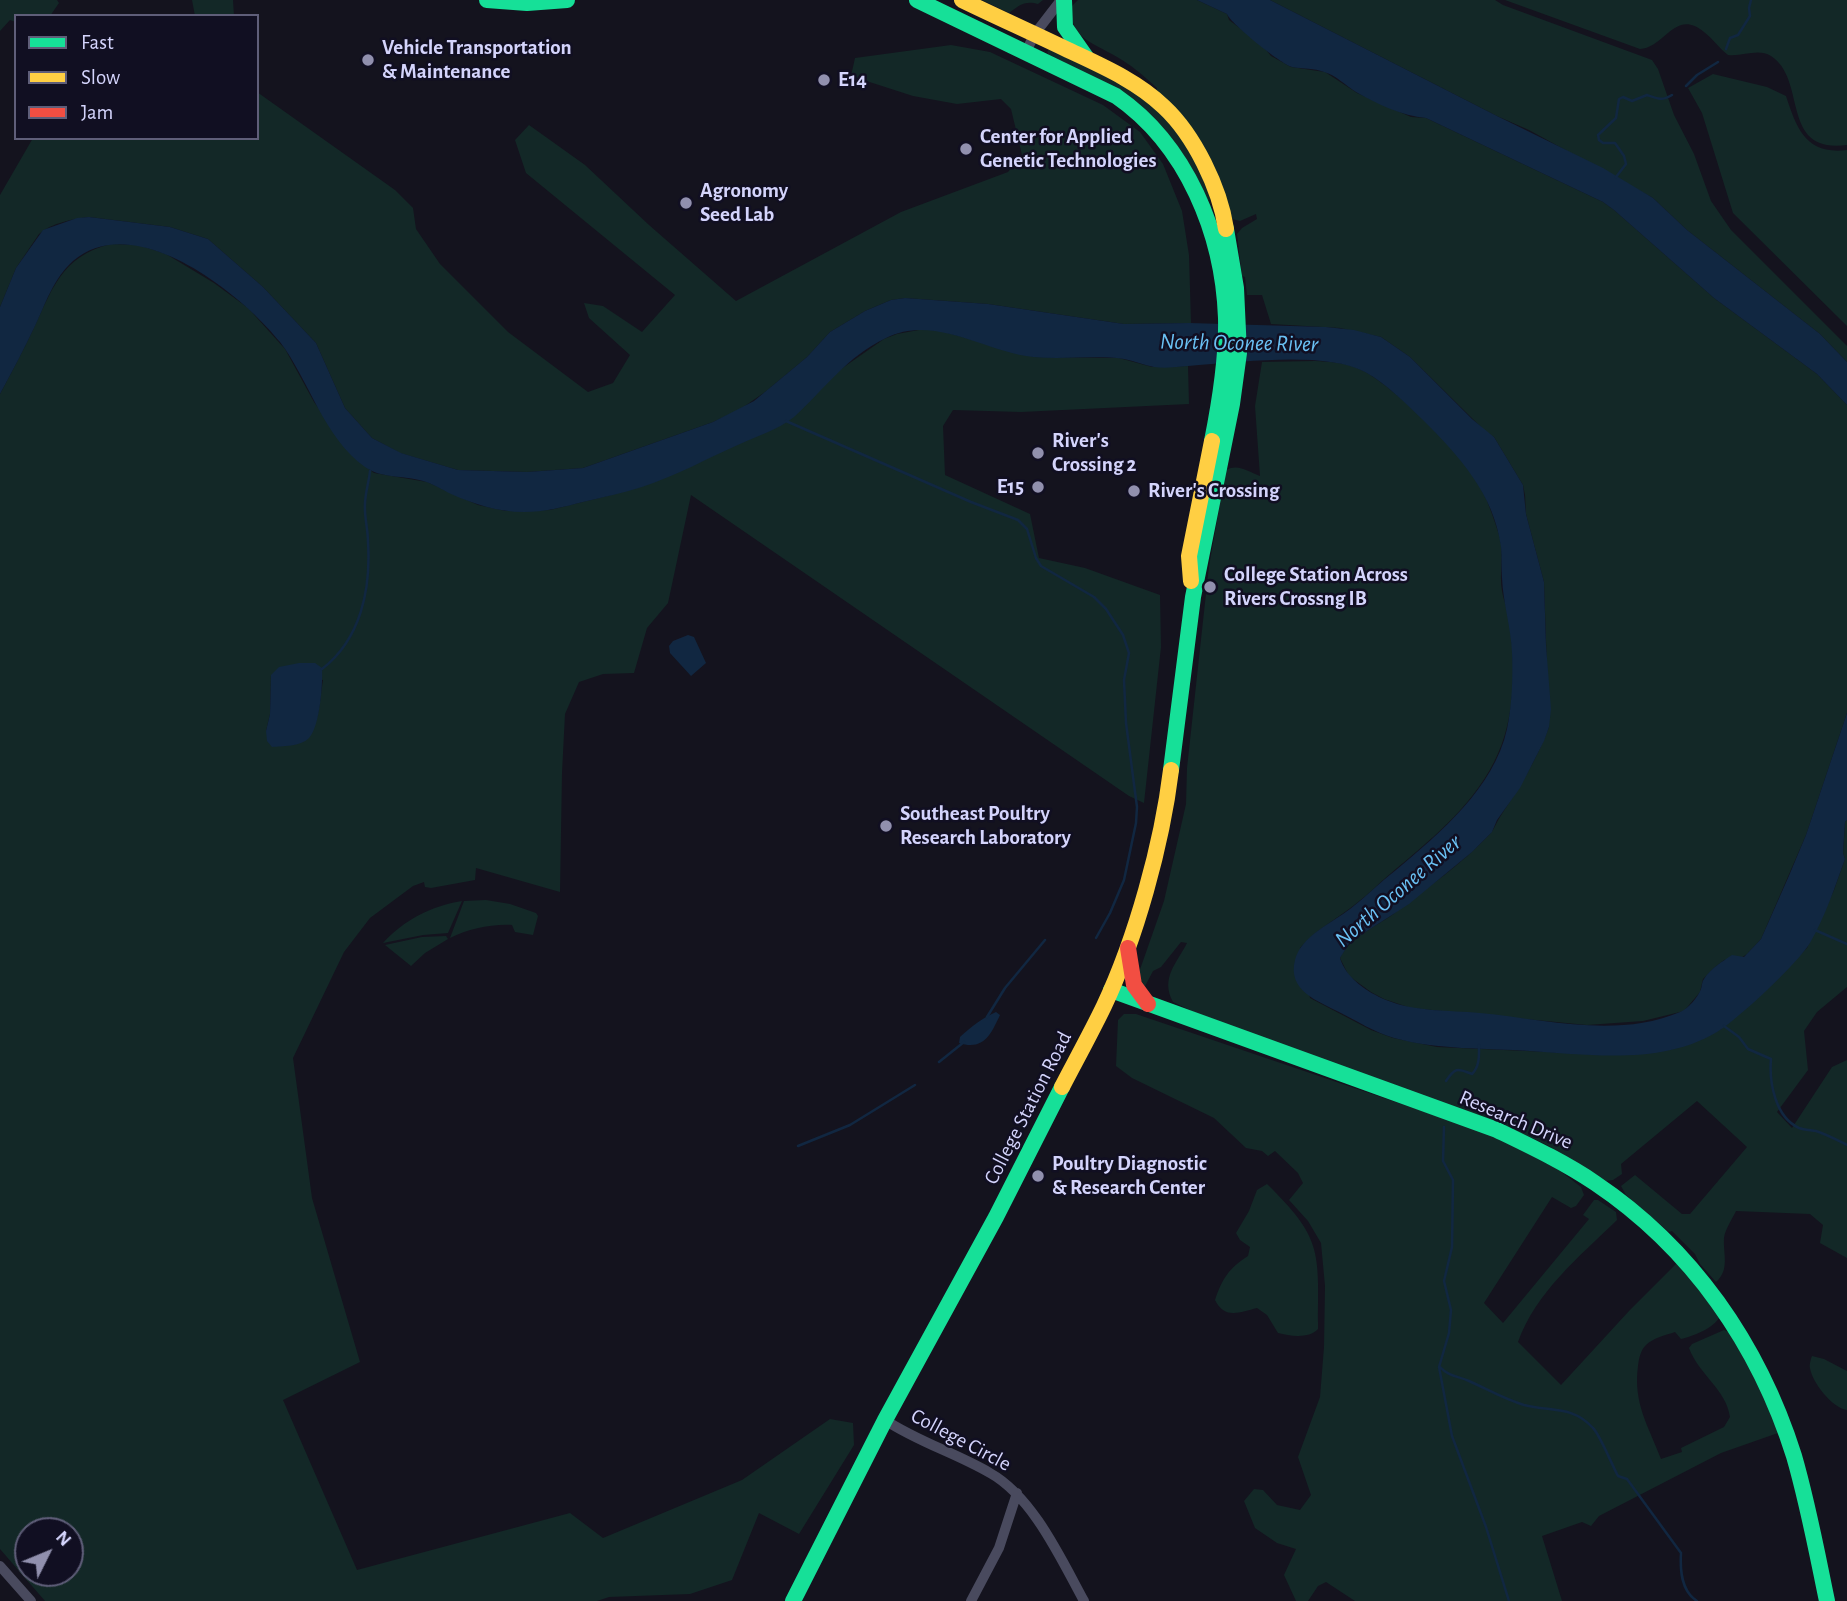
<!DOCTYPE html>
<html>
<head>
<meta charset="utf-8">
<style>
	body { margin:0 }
	#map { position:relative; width:1847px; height:1601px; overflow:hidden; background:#14131e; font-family:"Alegreya Sans",sans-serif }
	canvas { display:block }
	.legend { position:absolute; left:14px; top:14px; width:245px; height:126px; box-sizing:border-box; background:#110f22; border:2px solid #5f5e79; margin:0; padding:9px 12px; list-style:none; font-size:21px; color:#d4d4fc }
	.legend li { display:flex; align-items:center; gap:14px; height:35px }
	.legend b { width:35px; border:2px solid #5f5e79 }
	.north { position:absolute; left:14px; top:1517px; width:70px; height:70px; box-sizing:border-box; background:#110f22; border:2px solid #5f5e79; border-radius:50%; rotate:47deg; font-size:19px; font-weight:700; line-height:28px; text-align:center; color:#d4d4fc }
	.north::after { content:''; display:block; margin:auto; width:24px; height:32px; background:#9190ae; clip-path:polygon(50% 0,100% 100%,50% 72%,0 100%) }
</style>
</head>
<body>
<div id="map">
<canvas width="1847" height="1601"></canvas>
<ul class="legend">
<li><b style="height:9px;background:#16e098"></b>Fast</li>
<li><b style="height:9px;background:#ffcf43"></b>Slow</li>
<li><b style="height:9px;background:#f24e42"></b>Jam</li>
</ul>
<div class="north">N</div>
</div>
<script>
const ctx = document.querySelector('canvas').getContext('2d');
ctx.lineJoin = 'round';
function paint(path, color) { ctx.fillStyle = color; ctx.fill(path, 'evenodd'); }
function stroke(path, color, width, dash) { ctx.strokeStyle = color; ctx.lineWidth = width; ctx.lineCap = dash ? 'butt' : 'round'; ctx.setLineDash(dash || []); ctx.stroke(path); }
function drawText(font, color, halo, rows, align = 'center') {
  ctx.font = font + ' "Alegreya Sans",sans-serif'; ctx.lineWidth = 5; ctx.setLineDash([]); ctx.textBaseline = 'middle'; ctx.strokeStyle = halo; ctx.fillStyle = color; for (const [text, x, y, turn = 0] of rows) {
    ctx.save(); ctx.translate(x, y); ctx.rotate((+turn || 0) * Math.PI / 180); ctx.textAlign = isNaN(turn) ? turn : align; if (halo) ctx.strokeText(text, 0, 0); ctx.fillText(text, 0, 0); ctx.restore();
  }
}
const green = new Path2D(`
	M 0,0 L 57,0 L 59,3 L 50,16 L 16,16 L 16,22 L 10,20 L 0,31 Z
	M 192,0 L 233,0 L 234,16 L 195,16 Z
	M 982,0 L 1043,0 L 1038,4 C 1025,0 1018,6 1009,13 Z
	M 1078,0 L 1197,0 L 1227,14 L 1229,20 L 1262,45 L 1271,56 L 1291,67 L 1325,72 L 1357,93 L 1411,117 L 1426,118 L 1603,202 L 1614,210 L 1714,298 L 1817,374 L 1847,405 L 1847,713 L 1806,835 L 1761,939 L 1747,954 L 1741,958 L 1724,960 L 1715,967 L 1703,979 L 1700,992 L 1684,1011 L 1643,1021 L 1587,1025 L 1411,1008 L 1384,999 L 1371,992 L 1349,976 L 1340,958 C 1351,935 1378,927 1397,911 C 1428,887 1462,864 1489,835 C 1494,830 1496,823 1500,817 C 1519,788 1537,759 1549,727 L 1544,582 L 1526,514 L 1525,495 L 1523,485 L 1494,437 L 1485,431 L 1410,357 L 1381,337 L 1340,328 L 1271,324 L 1262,295 L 1247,295 L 1245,277 L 1242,276 L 1237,234 L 1242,228 L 1257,219 L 1256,214 L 1240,221 L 1232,219 C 1218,164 1196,130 1156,91 L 1157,88 C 1146,78 1135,68 1122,60 C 1094,42 1073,42 1070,8 Z
	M 1270,0 L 1495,0 L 1503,5 L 1652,60 L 1658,69 L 1674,115 L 1694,154 L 1711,201 L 1731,230 L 1847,346 L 1847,362 L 1820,334 L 1687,230 L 1653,198 L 1529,130 L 1497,116 Z
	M 1505,0 L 1847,0 L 1847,145 C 1779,154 1808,80 1771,56 C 1758,48 1742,57 1728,55 C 1719,48 1713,39 1704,32 C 1675,8 1665,48 1640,49 Z
	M 951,45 L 990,52 L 1103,105 L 1140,132 L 1163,164 L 1182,211 L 1189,255 L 1191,323 L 1124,324 L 988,304 L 905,298 L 891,300 L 865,311 L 830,332 L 807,357 L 765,392 L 739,410 L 713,422 L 583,468 L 527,472 L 458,470 L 400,453 L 372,438 L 345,408 L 316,343 L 263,287 L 208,239 L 170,227 L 89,217 C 73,219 51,223 39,234 L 16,268 L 0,307 L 0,195 L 33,138 L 257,138 L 257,92 L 395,190 L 413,208 L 416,229 L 440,264 L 508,332 L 588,392 L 613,383 L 630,355 L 589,318 L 584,303 L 603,306 L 642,332 L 675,295 L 526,173 L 515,140 L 529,125 L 585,165 L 649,225 L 736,301 L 901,212 L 1008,172 L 1022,155 L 1011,109 L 1001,99 L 957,104 L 913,96 L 851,76 L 855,58 Z
	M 1049,49 C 1104,75 1157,94 1190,149 C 1199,164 1204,183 1211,199 L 1205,202 L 1183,154 L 1050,57 L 1047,52 Z
	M 1713,74 L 1767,87 L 1786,96 C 1797,130 1807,155 1847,150 L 1847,326 L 1733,213 L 1702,113 L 1688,88 Z
	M 111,244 L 139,245 L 166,254 L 214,283 L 248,308 L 285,349 L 314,402 L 352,455 L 374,473 L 427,482 L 478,505 L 506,511 L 550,510 L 611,495 L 834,374 L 884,339 L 897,334 L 924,329 L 941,331 L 1035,357 L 1119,358 L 1152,367 L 1188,366 L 1189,404 L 1021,412 L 953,410 L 943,426 L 945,475 L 1030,514 L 1039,558 L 1085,568 L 1160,595 L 1161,647 L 1144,803 L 1129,796 L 691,495 L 668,603 L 647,628 L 634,673 L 603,674 L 579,682 L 565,714 L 562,773 L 560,892 L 476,868 L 475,880 L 431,888 L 425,887 L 424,882 L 413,886 L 370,918 L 344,952 L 293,1058 L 312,1198 L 360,1362 L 283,1400 L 357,1570 L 570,1513 L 603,1538 L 742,1480 L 830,1419 L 853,1423 L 854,1445 L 799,1534 L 759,1513 L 732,1580 L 690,1594 L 609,1597 L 597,1601 L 45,1601 L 0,1549 L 0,394 C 11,373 22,353 32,332 C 52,290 61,256 111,244 ZM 271,675 L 323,680 C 319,703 320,738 293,745 L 266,731 L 270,714 ZM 28,1531 L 70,1531 L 70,1573 L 28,1573 Z
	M 1315,361 C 1329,362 1344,362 1357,368 C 1387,379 1459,451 1476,479 C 1487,497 1494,519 1500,538 C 1504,555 1499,574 1502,591 C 1503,598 1506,605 1508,612 C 1516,660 1517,718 1494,762 C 1470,809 1429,841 1390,874 C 1379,883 1369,894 1358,902 C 1339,918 1316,929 1300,948 L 1310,998 L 1371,1030 L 1393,1038 L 1437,1047 L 1616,1055 L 1672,1049 L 1721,1029 L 1807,948 L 1834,890 L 1845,859 L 1843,853 L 1845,822 L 1847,820 L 1847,987 L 1817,1012 L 1804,1031 L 1808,1070 L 1777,1112 L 1792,1128 L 1832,1067 L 1847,1060 L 1847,1258 L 1820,1243 L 1823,1225 L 1810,1214 L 1736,1211 C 1732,1219 1725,1230 1724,1238 C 1723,1254 1730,1270 1716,1282 L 1700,1264 L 1695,1254 L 1672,1231 L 1669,1232 L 1626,1195 L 1621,1186 L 1635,1175 L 1682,1214 L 1690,1214 L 1747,1147 L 1697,1101 L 1621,1164 L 1622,1174 L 1613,1180 L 1606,1181 L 1545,1144 L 1505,1126 L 1196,1013 L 1173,1002 C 1160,978 1177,963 1187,943 L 1181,942 L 1161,967 L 1153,971 L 1143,990 L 1137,978 L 1164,901 L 1186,804 L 1187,768 L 1209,566 L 1226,470 C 1238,463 1249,472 1260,476 L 1255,406 L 1262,362 Z
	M 486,900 L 510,904 L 536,913 L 538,916 L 533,935 L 515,932 L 512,925 C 490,924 469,929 450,938 L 464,901 Z
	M 462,901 L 448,933 L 423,935 L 383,943 C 404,920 431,906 462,901 Z
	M 446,936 L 448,939 L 425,953 L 411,966 L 385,945 L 422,937 Z
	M 1124,1014 L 1136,1014 L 1490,1134 L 1546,1160 L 1581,1187 L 1584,1195 L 1576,1206 L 1571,1208 L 1552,1197 L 1484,1303 L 1503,1323 L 1589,1219 L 1583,1215 L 1594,1200 L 1598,1200 L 1616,1212 L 1617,1220 C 1579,1257 1536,1292 1518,1342 L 1561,1385 L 1629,1311 L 1678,1262 L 1692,1278 L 1719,1318 C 1712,1329 1693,1336 1681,1339 L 1675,1332 C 1666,1335 1653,1338 1646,1345 C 1640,1351 1639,1359 1638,1366 C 1633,1403 1648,1425 1661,1459 L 1682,1452 L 1681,1448 L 1724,1427 L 1730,1417 C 1726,1389 1699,1375 1689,1348 L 1692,1344 L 1724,1330 L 1731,1333 L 1761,1383 L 1778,1433 L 1721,1453 L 1599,1516 L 1591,1526 L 1582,1522 L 1542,1536 L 1562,1601 L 1355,1601 L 1326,1582 L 1318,1586 L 1308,1601 L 1296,1601 L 1284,1575 L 1296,1549 L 1277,1543 L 1255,1528 L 1244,1501 L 1254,1489 L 1263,1490 L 1277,1505 L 1300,1510 L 1311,1495 L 1298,1457 L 1320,1397 L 1324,1347 L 1325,1286 L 1321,1243 L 1308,1221 L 1289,1200 L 1303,1183 L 1298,1173 L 1275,1151 L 1268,1156 L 1262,1151 L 1246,1148 L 1214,1118 L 1132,1078 L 1116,1066 L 1118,1020 Z
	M 1267,1184 C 1321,1237 1319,1250 1318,1323 L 1318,1329 C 1309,1339 1290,1336 1278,1333 L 1267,1315 L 1257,1308 C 1240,1312 1225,1320 1215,1300 C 1222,1279 1229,1268 1248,1256 L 1250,1247 L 1240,1240 L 1236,1233 L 1249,1211 L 1257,1190 Z
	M 1812,1356 L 1824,1359 L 1847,1371 L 1847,1410 C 1832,1408 1812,1382 1810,1368 C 1809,1366 1811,1358 1812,1356 Z`);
const water = new Path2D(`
	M 1197,0 L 1270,0 L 1497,116 L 1603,168 L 1653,198 L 1687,230 L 1820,334 L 1847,362 L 1847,405 L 1817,374 L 1714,298 L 1614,210 L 1603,202 L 1426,118 C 1402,116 1377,104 1356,92 C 1346,86 1336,75 1324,72 C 1314,68 1303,69 1292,67 C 1281,64 1231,24 1227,14 Z
	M 89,217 L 170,227 L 208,239 L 263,287 L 316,343 L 345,408 L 372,438 L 401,453 L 458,470 L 527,472 L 583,468 L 713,422 L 754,401 L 807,357 L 830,332 L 865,311 L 891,300 L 905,298 L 988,304 L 1124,324 L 1189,323 L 1326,327 L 1354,330 L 1381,337 L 1410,357 L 1472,419 L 1494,437 L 1523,485 L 1526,514 L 1544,582 L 1546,645 L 1551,709 L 1549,727 L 1544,741 L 1520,788 L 1497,820 L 1492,832 L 1472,852 L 1409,904 L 1350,942 L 1340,958 C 1346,978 1367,992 1386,1000 C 1416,1012 1448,1010 1480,1013 C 1545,1019 1616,1039 1680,1012 C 1688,1009 1698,997 1701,989 C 1702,986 1702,981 1704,979 C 1710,969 1723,961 1732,955 L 1744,957 L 1761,939 L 1788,878 L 1806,835 L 1847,713 L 1847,820 L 1845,822 L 1843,853 L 1845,859 C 1835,887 1825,917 1810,943 C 1796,965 1745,1012 1723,1028 C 1668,1066 1592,1055 1530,1051 C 1485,1048 1438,1050 1394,1038 C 1374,1032 1357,1021 1339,1012 C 1318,1001 1287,991 1295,960 C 1301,936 1332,923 1350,909 C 1366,897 1380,882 1396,870 C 1440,833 1494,788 1507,729 C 1512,705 1513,677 1512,653 C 1511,627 1503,603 1502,578 C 1501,567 1502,557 1501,547 C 1494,494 1459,456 1423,420 C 1405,403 1387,384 1365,372 C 1326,351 1243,362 1199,365 C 1185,366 1168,369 1154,367 C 1144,365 1134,361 1124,359 C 1094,355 1063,360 1033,357 C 984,352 935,314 886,338 C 846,357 825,389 794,417 C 779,429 758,436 740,444 C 708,458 676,476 642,487 C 623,493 603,497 583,502 C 564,507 544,512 524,512 C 497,512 474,504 451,494 C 443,490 431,483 423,481 C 403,475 382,479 365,467 C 324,438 309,380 280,342 C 241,293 134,208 73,261 C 53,279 46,303 35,326 C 24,349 12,372 0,394 L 0,307 L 16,268 L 43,230 L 77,218 Z
	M 688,635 L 694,637 L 706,663 L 691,676 L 670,653 L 669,646 L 673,641 Z
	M 299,663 L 315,663 L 322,668 C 323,684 320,726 309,738 C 300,747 283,746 272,747 L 267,741 L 266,731 L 270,714 L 271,675 L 279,667 Z
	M 996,1012 L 1000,1015 C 991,1034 984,1051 959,1043 L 960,1037 C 971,1027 982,1018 996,1012 Z`);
const stream = new Path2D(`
	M 1726,49 L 1730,38 L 1738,35 L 1750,16 L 1749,8 L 1751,0
	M 1686,86 L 1697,75 L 1718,62
	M 1616,177 L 1626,164 L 1624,156 L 1615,143 L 1603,143 L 1599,140 L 1598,135 L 1616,118 L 1619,99 L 1623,97 L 1632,101 L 1647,95 C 1658,99 1662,101 1672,95
	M 786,421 L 971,502 L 1018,520 L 1027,529 L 1036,558 L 1041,566 L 1094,597 L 1106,609 L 1123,635 L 1129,653 L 1124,680 L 1126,723 L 1137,807 L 1136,823 L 1124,880 L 1110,913 L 1096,938
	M 322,669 C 361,639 371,589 368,542 C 368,529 364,516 365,504 C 365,493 369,482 370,471
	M 1815,930 L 1847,944
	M 987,1017 L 1005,988 L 1045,940
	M 1724,1026 L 1739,1037 L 1748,1049 L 1771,1059 C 1769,1082 1775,1117 1799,1128 C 1804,1130 1810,1130 1816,1131 C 1826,1134 1837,1140 1847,1145
	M 939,1062 L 964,1042
	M 1446,1081 C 1456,1066 1458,1069 1472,1074 C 1480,1066 1479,1055 1479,1045
	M 1444,1127 L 1443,1161 L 1453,1180 L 1452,1247 L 1444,1281 L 1451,1310 L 1449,1333 L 1439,1367 L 1452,1436 L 1486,1527 L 1509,1601
	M 798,1146 L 850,1125 L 915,1085
	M 1440,1367 C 1449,1377 1458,1376 1469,1381 C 1487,1389 1504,1399 1524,1405 C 1551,1412 1572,1405 1593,1428 C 1600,1435 1612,1465 1618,1476 L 1627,1479 L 1681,1553 C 1680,1570 1681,1591 1697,1601`);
const street = new Path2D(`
	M 1026,52 L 1034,35 L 1061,0
	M 885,1420 C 918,1442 956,1453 990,1473 C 1033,1497 1061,1559 1084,1601
	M 0,1566 L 31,1601
	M 971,1601 L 999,1548 L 1017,1493`);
const fast = new Path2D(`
	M 487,0 L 527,3 L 567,0
	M 917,0 L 1116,96 C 1187,145 1223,234 1226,318 C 1227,359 1220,401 1212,441
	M 1064,0 L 1065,27 L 1086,57
	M 1171,770 L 1193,597 L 1232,404 L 1239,353 L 1236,288 L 1226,229
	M 1111,990 L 1497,1130 C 1530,1146 1564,1162 1595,1183 C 1692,1248 1759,1345 1794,1456 C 1808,1504 1817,1553 1827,1601
	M 793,1601 L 885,1420 L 996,1217 L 1062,1087`);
const slow = new Path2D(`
	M 962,0 C 997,17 1033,33 1068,50 C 1102,66 1137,81 1164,107 C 1194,135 1220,188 1226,229
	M 1191,581 L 1189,556 L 1212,441
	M 1062,1087 C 1076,1060 1091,1033 1104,1006 C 1136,938 1162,844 1171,770`);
const jam = new Path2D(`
	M 1128,948 L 1134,985 L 1148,1004`);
const markers = [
	[368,60,7,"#9190ae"],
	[824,80,7,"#9190ae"],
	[966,149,7,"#9190ae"],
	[686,203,7,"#9190ae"],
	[1038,453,7,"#9190ae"],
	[1038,487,7,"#9190ae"],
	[1134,491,7,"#9190ae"],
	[1210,587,7,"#9190ae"],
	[886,826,7,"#9190ae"],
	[1038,1176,7,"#9190ae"]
];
const poiNames = [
	["Vehicle Transportation",382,48],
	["& Maintenance",382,72],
	["E14",838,80],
	["Center for Applied",980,137],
	["Genetic Technologies",980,161],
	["Agronomy",700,191],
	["Seed Lab",700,215],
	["River's",1052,441],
	["Crossing 2",1052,465],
	["E15",1024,487,"right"],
	["River's Crossing",1148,491],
	["College Station Across",1224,575],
	["Rivers Crossng IB",1224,599],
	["Southeast Poultry",900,814],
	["Research Laboratory",900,838],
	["Poultry Diagnostic",1052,1164],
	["& Research Center",1052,1188]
];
const streetNames = [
	["College Station Road",1028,1108,-63],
	["Research Drive",1516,1120,23],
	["College Circle",961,1440,28]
];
const waterNames = [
	["North Oconee River",1239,343,1],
	["North Oconee River",1398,891,-41]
];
paint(green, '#132827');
paint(water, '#112741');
stroke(stream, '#112741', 2.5);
stroke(street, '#494a5e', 10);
stroke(fast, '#16e098', 16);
stroke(slow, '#ffcf43', 16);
stroke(jam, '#f24e42', 16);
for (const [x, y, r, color] of markers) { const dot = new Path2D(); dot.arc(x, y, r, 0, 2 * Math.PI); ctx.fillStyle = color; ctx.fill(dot); stroke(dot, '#110f22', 2.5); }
drawText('bold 21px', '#d4d4fc', '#110f22', poiNames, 'left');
drawText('21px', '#d4d4fc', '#110f22', streetNames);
drawText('italic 23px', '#6ac1f4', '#110f22', waterNames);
</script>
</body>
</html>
